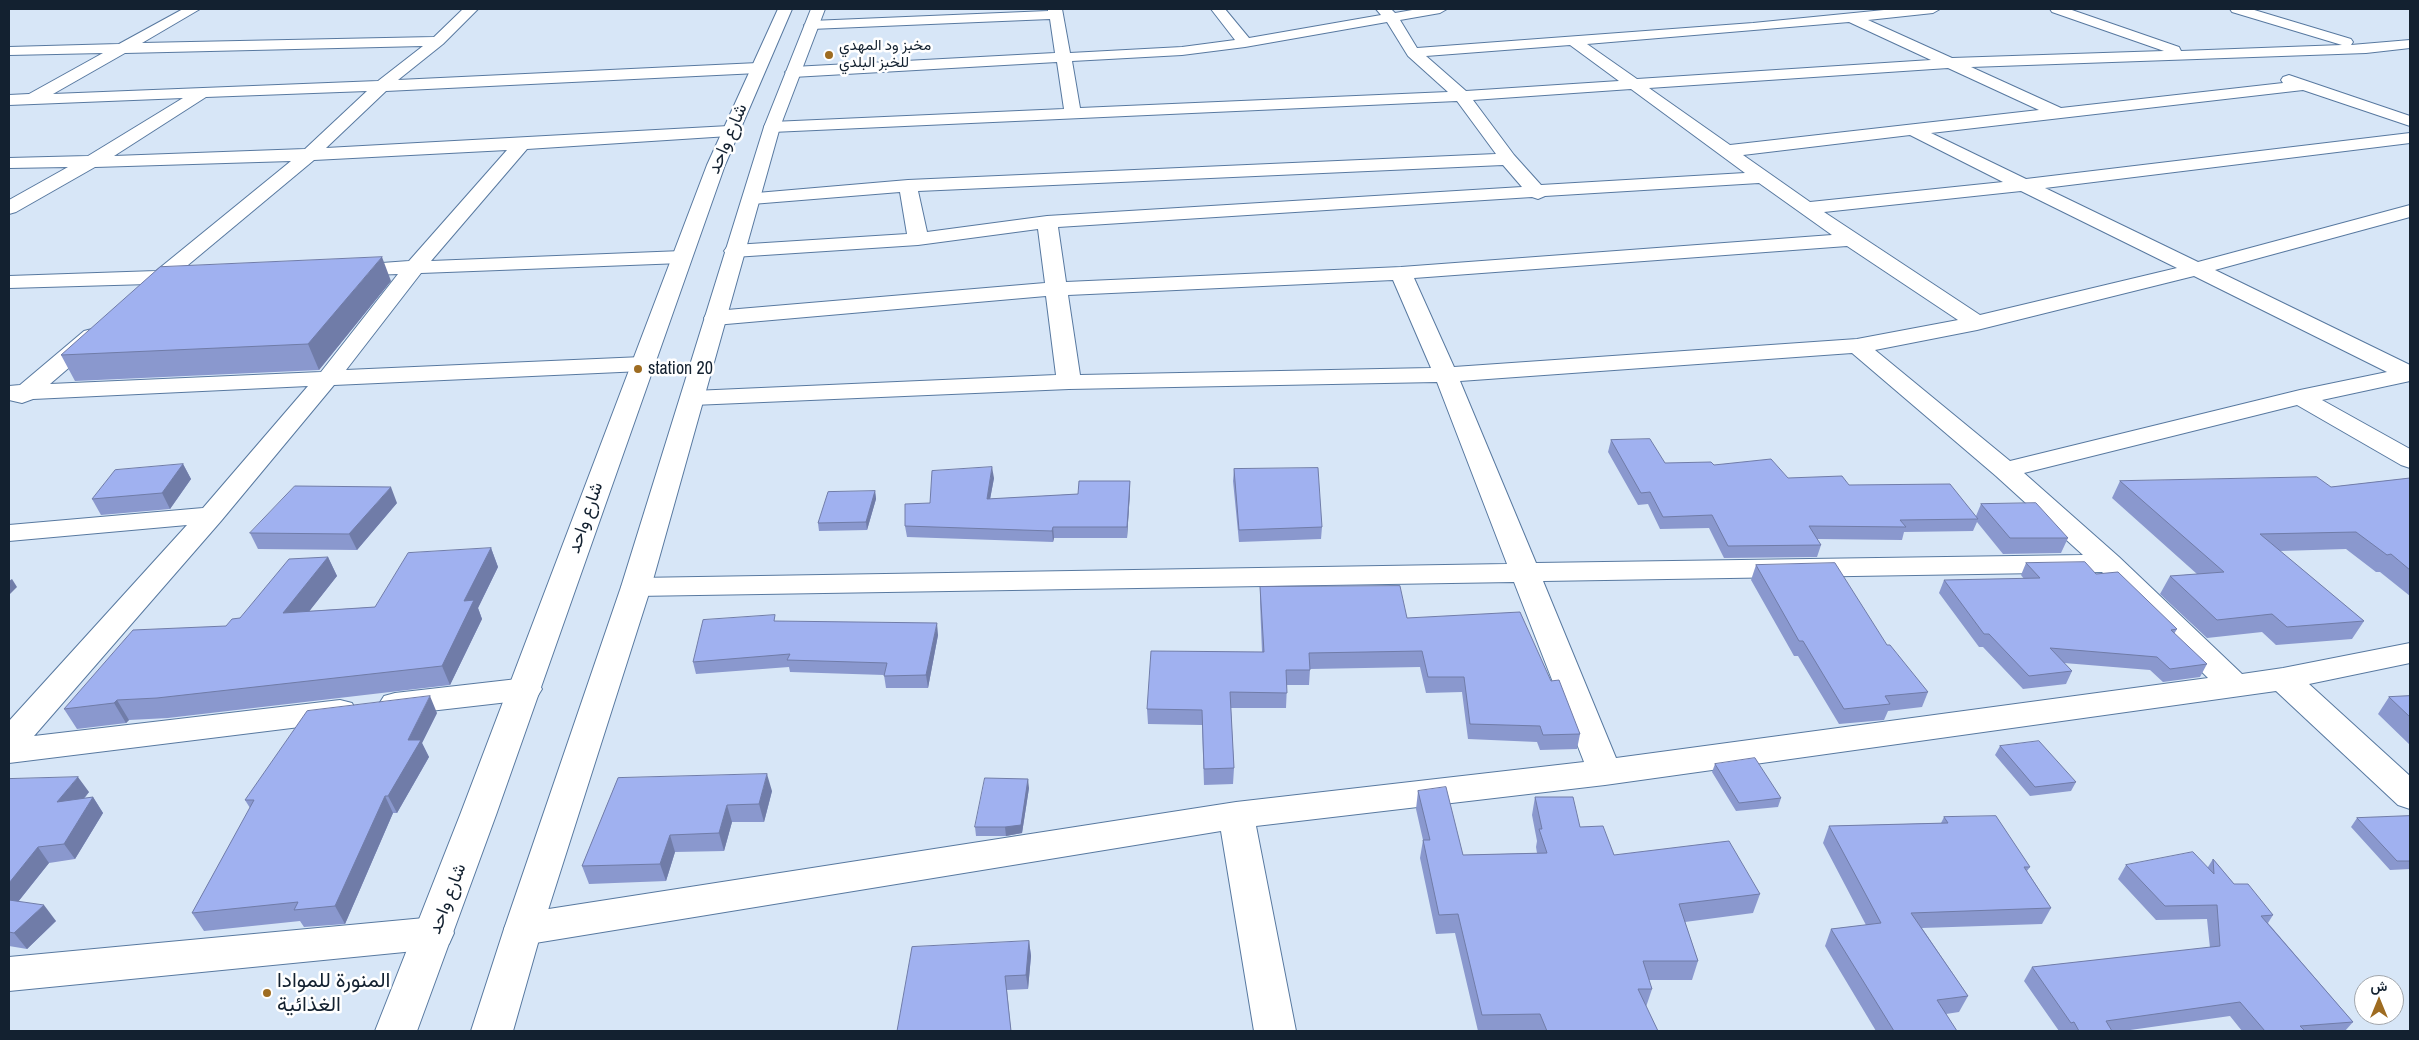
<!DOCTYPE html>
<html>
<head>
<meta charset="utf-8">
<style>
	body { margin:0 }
	#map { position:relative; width:2419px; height:1040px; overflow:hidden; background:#d7e6f7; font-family:"Archivo Narrow",Vazirmatn,sans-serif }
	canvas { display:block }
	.frame { position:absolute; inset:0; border:10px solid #132130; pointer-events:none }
	.north { position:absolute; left:2354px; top:975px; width:50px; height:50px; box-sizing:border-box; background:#fff; border:1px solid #a1a6ac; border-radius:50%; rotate:0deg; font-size:14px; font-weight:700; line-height:20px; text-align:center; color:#132130 }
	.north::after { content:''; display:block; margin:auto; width:18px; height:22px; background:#9e6c21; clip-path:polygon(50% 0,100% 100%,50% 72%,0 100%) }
</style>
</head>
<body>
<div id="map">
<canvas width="2419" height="1040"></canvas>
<div class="frame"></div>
<div class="north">ش</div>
</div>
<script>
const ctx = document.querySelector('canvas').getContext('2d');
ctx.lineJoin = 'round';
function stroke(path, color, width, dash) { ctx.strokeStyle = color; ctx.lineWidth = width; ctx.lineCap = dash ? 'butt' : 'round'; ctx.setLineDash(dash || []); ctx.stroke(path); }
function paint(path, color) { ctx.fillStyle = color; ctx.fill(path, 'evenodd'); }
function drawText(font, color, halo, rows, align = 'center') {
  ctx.font = font + ' "Archivo Narrow",Vazirmatn,sans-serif'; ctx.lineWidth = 5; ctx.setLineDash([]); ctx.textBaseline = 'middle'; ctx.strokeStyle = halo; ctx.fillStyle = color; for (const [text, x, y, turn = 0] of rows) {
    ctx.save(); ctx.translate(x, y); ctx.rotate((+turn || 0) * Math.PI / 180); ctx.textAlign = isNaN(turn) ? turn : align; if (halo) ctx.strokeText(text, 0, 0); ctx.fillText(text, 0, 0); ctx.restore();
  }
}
const minor = new Path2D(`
	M 183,9 L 200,9 L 142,43 L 434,37 L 463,9 L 478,9 L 443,44 L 398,80 L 758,63 L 766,68 L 758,73 L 386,91 L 326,148 L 729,126 L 735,127 L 737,131 L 735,135 L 729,136 L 527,149 L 431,261 L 682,251 L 689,253 L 692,257 L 689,261 L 682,263 L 421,273 L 346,370 L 642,357 L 650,359 L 654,364 L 650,369 L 642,371 L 334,385 L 221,521 L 34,736 L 340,700 L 352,703 L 356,711 L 352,719 L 340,722 L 9,763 L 9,721 L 187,525 L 9,541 L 9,525 L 203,508 L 308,386 L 33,399 L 22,403 L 9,400 L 9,386 L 20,385 L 84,331 L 92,329 L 100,331 L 103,336 L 100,341 L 50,384 L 321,372 L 398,274 L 348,276 L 341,274 L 338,270 L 341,266 L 409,261 L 507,150 L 314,160 L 182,270 L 192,272 L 195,276 L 192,280 C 183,283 156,287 149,284 L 9,288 L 9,276 L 156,271 L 291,161 L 95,167 L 16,212 L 9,214 L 9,200 L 68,167 L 9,168 L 9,158 L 88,156 L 183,98 L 9,105 L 9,95 L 29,94 L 103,53 L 9,55 L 9,47 L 119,44 ZM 423,46 L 378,81 L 53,94 L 125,53 ZM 367,91 L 305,149 L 114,156 L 206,97 Z
	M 1048,9 L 1062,9 L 1070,53 L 1182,47 L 1235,40 L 1211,9 L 1225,9 L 1249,38 L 1381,15 L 1376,9 L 1391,9 L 1395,13 L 1418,9 L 1447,9 L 1440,13 L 1400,20 L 1417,48 L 1753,23 L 1894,9 L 1940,9 L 1933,13 L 1868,20 L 1952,58 L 2164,51 L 2052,12 L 2050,9 L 2069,9 L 2179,47 L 2181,51 L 2342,45 L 2232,12 L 2230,9 L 2251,9 L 2351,39 L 2353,42 L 2351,45 L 2410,40 L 2410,48 L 2366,53 L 1971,67 L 2061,108 L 2283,83 L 2281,80 L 2283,77 L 2289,75 L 2410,116 L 2410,126 L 2303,90 L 1931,133 L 2026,179 L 2410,133 L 2410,143 L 2045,188 L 2198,262 L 2410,205 L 2410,217 L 2215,270 L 2410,365 L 2410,381 L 2322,400 L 2410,449 L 2410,468 L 2401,465 L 2297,405 L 2024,473 L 2119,557 L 2242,674 L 2283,668 L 2410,643 L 2410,663 L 2309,684 L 2410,776 L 2410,809 L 2398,805 L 2276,691 L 1605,785 L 1256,826 L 1296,1031 L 1254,1031 L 1221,831 L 523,945 L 509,940 L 504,929 L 509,918 L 523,913 L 1236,802 L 1584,762 L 1514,582 L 636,596 L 626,593 L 621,587 L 626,581 L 636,578 L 1507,564 L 1437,382 L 1069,389 L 693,405 L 684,403 L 681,398 L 684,393 L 693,391 L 1056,375 L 1046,296 L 715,325 L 707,323 L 704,318 L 707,313 L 715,311 L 1045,283 L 1038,229 L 918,245 L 734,257 L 727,255 L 724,251 L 727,247 L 734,245 L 907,234 L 900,192 L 752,204 L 745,202 L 743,198 L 745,194 L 908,180 L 1496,154 L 1457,101 L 772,132 L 766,131 L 764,127 L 766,123 L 772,122 L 1064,109 L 1057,62 L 793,77 L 785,72 L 793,67 L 1055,53 L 1050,19 L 811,29 L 804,25 L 811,21 L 1048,11 ZM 1387,22 L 1408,56 L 1448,92 L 1080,108 L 1072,61 L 1182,55 L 1245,47 ZM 1849,22 L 1931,60 L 1637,79 L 1587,44 ZM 1570,45 L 1619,81 L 1466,91 L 1426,56 ZM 1948,68 L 2039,110 L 1730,145 L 1649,88 ZM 1631,89 L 1745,173 L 1541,185 L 1514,155 L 1473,100 ZM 1910,135 L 2003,182 L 1810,202 L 1743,155 ZM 1503,165 L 1522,187 L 1047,216 L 927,232 L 918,191 ZM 1759,183 L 1832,235 L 1401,267 L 1066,282 L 1058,227 L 1532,197 L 1538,199 L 1545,196 ZM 2021,191 L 2177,268 L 1980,315 L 1824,212 ZM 1847,246 L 1958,320 L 1857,339 L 1454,367 L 1414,278 ZM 2194,276 L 2387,372 L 2300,390 L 2010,461 L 1875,350 L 1977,330 ZM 1393,280 L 1431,368 L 1080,375 L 1068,295 ZM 1852,353 L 1996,476 L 2083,555 L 1536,563 L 1460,381 ZM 2102,572 L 2208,678 L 1616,758 L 1543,581 Z
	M 526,678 L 537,681 L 542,689 L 537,697 L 526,700 L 395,715 L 384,712 L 379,704 L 384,696 L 395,693 Z
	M 435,917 L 449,922 L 454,933 L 449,944 L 435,949 L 9,991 L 9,957 Z`);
const tertiary = new Path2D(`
	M 778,9 L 792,9 L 725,165 L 496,815 L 417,1031 L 375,1031 L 460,815 L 707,165 Z
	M 811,9 L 825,9 L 780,127 L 651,587 L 542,929 L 513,1031 L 471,1031 L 504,929 L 621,587 L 764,127 Z`);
const wall = new Path2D(`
	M 391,281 L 319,370 L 75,381 L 61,355 Z
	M 1611,440 L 1665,463 L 1714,465 L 1788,478 L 1849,485 L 1976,516 L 1981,504 L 2068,538 L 2061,553 L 2003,554 L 1977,522 L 1973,531 L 1904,532 L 1902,540 L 1817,539 L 1821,545 L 1817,557 L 1724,558 L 1709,528 L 1660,529 L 1648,504 L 1638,505 L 1608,452 Z
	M 183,464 L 191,479 L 170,509 L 101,515 L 92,499 Z
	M 1234,469 L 1322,527 L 1321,539 L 1239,542 L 1233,481 Z
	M 994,478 L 990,499 L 1078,494 L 1130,481 L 1130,492 L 1127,538 L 1054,538 L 1053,542 L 907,537 L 905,526 L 930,503 Z
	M 2410,478 L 2410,596 L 2380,572 L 2376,572 L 2346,549 L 2280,551 L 2364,621 L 2352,639 L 2276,645 L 2262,632 L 2207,638 L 2160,594 L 2170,576 L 2197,574 L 2112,498 L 2120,481 L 2331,487 Z
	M 875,491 L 876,499 L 867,530 L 819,531 L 818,523 Z
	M 397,503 L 357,550 L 258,549 L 250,533 Z
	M 491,548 L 498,567 L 478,608 L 482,619 L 450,685 L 168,718 L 129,720 L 126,723 L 77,729 L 64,709 L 226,626 L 240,618 L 328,557 L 337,576 L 309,611 L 375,607 Z
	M 2026,563 L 2096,574 L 2177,629 L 2174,634 L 2207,664 L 2200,677 L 2163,682 L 2150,670 L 2064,663 L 2072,671 L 2066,684 L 2023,689 L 1983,647 L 1979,647 L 1939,593 L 1944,580 L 2024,579 L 2021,575 Z
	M 1756,565 L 1887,645 L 1928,692 L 1922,707 L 1888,711 L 1884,720 L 1839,724 L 1798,656 L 1794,656 L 1751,580 Z
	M 1260,587 L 1407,618 L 1551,681 L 1580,734 L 1577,749 L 1540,750 L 1537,742 L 1468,739 L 1462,692 L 1426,693 L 1420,667 L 1310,669 L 1309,685 L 1287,685 L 1286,708 L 1231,708 L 1234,768 L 1233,784 L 1204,785 L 1202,725 L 1148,724 L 1147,709 L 1262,652 L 1260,602 Z
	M 776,621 L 938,635 L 928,688 L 886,688 L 884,675 L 790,672 L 789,667 L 696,674 L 693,662 Z
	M 2410,696 L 2410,745 L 2378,714 L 2389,697 Z
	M 437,713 L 422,743 L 429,757 L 397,813 L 393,813 L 345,924 L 304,927 L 300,921 L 204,931 L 192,913 L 250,808 L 245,800 Z
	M 2000,746 L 2076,782 L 2071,791 L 2030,796 L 1995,755 Z
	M 1715,764 L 1781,798 L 1778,807 L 1736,811 L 1712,772 Z
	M 618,778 L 772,791 L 764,822 L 732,822 L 724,851 L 675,852 L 666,881 L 589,884 L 582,866 Z
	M 9,779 L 89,792 L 84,799 L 93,797 L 103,813 L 75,859 L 49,863 L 18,902 L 56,921 L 27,949 L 9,946 Z
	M 1029,788 L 1022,833 L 1006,836 L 976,836 L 975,827 Z
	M 1418,791 L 1463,855 L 1537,853 L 1536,847 L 1537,841 L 1532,815 L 1535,797 L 1580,827 L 1614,855 L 1760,894 L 1753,913 L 1685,922 L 1698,961 L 1692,980 L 1649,980 L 1652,989 L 1646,1007 L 1658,1031 L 1478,1031 L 1455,933 L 1436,934 L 1420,858 L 1423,840 L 1416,809 Z
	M 2410,816 L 2410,869 L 2390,870 L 2351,827 L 2357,818 Z
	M 1944,817 L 2030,867 L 2027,871 L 2051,908 L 2042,924 L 1922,928 L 1968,996 L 1959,1012 L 1946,1014 L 1957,1031 L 1876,1031 L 1825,946 L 1831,929 L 1866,925 L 1823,843 L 1829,826 L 1941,823 Z
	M 2213,859 L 2234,884 L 2273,915 L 2268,923 L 2353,1022 L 2345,1031 L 2242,1031 L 2230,1016 L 2123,1031 L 2059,1031 L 2024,981 L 2032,967 L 2210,948 L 2207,919 L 2156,920 L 2118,879 L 2126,865 L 2208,867 Z
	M 1029,941 L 1031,956 L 1028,989 L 1007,990 L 1011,1031 L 897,1031 Z`);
const shadedWall = new Path2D(`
	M 382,257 L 391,281 L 319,370 L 308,344 Z
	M 183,464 L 191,479 L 170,509 L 162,493 Z
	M 992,467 L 994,478 L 988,510 L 987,499 Z
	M 1130,481 L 1130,492 L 1127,538 L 1127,527 Z
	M 391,487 L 397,503 L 357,550 L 349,534 Z
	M 875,491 L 876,499 L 867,530 L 866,522 Z
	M 1053,527 L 1054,538 L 1053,542 L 1052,531 Z
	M 491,548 L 498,567 L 478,608 L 482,619 L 450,685 L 442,666 L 464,601 Z
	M 328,557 L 337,576 L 293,632 L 283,613 Z
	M 12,579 L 17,587 L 9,595 L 9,581 Z
	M 937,623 L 938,635 L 928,688 L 926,675 Z
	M 430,696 L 437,713 L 422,743 L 429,757 L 397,813 L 388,796 L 408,740 Z
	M 117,700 L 129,720 L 126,723 L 114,703 Z
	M 767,774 L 772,791 L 764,822 L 759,804 Z
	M 78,777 L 89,792 L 68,817 L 57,802 Z
	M 1028,779 L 1029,788 L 1022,833 L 1006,836 L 1005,827 Z
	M 385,796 L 393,813 L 345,924 L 335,906 Z
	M 93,797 L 103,813 L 75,859 L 64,844 Z
	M 727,805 L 732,822 L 724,851 L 719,833 Z
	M 670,835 L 675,852 L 666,881 L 660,864 Z
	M 38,847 L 49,863 L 9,913 L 9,883 Z
	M 44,905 L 56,921 L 27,949 L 14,933 Z
	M 1029,941 L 1031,956 L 1028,989 L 1026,975 Z`);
const building = new Path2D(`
	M 382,257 L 308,344 L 61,355 L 160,267 Z
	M 1650,439 L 1665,463 L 1711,462 L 1714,465 L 1771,459 L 1788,478 L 1842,476 L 1849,485 L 1950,484 L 1978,519 L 1900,520 L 1906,527 L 1809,526 L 1821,545 L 1728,546 L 1712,515 L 1663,517 L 1650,492 L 1641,493 L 1611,440 Z
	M 183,464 L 162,493 L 92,499 L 115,470 Z
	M 992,467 L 987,499 L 1078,494 L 1079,481 L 1130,481 L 1127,527 L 1053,527 L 1052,531 L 905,526 L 905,504 L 930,503 L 932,471 Z
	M 1318,468 L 1322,527 L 1239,530 L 1234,469 Z
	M 2317,477 L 2331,487 L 2410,478 L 2410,570 L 2391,554 L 2387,555 L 2356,532 L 2260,534 L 2364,621 L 2287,627 L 2272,614 L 2217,620 L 2170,576 L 2224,572 L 2120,481 Z
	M 295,486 L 391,487 L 349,534 L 250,533 Z
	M 875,491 L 866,522 L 818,523 L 828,492 Z
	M 2036,503 L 2068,538 L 2010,538 L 1981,504 Z
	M 491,548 L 464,601 L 474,600 L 442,666 L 157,698 L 117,700 L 114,703 L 64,709 L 133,630 L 226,626 L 232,619 L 240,618 L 289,559 L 328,557 L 283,613 L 375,607 L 408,553 Z
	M 2085,562 L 2096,574 L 2118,572 L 2177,629 L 2171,630 L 2207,664 L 2170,669 L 2157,657 L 2050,648 L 2072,671 L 2029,676 L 1989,634 L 1984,634 L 1944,580 L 2040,578 L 2026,563 Z
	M 1835,563 L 1887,645 L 1890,645 L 1928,692 L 1885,696 L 1890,704 L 1844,709 L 1803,641 L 1799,641 L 1756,565 Z
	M 1400,586 L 1407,618 L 1520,612 L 1551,681 L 1559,680 L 1580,734 L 1543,735 L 1540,726 L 1470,724 L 1464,677 L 1428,677 L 1422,651 L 1309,653 L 1310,670 L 1286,670 L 1287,693 L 1230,692 L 1234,768 L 1204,769 L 1202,710 L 1147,709 L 1151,651 L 1264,652 L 1260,587 Z
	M 775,615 L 774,621 L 937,623 L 926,675 L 884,676 L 887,663 L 787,660 L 790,654 L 693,662 L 703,620 Z
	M 430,696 L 408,740 L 421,740 L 388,796 L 385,796 L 335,906 L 294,910 L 298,902 L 192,913 L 254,800 L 245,800 L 307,711 Z
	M 2410,696 L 2410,717 L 2389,697 Z
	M 2039,741 L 2076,782 L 2035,787 L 2000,746 Z
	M 1755,758 L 1781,798 L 1739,803 L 1715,764 Z
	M 767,774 L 759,804 L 727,805 L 719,833 L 670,835 L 660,864 L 582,866 L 618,778 Z
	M 78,777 L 57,802 L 93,797 L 64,844 L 38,847 L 9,883 L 9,779 Z
	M 985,778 L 1028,779 L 1021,825 L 1005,827 L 975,827 Z
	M 1446,787 L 1463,855 L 1547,853 L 1539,829 L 1542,829 L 1535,797 L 1573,797 L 1580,827 L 1603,826 L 1614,855 L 1729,841 L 1760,894 L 1679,904 L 1698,961 L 1643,961 L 1652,989 L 1638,989 L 1658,1031 L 1547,1031 L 1540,1014 L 1482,1015 L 1458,914 L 1439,915 L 1423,840 L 1430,840 L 1418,791 Z
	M 1996,816 L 2030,867 L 2024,867 L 2051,908 L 1911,913 L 1968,996 L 1937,1000 L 1957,1031 L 1894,1031 L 1831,929 L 1881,923 L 1829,826 L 1948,823 L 1944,817 Z
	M 2410,816 L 2410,861 L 2397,861 L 2357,818 Z
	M 2193,852 L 2214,874 L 2213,859 L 2234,884 L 2248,884 L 2273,915 L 2261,916 L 2353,1022 L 2300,1026 L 2305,1031 L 2265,1031 L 2240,1002 L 2106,1021 L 2112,1031 L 2079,1031 L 2074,1022 L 2071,1023 L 2032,967 L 2220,946 L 2217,905 L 2165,906 L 2126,865 Z
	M 9,900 L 44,905 L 14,933 L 9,932 Z
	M 1029,941 L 1026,975 L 1005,976 L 1011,1031 L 897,1031 L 912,947 Z`);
const markers = [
	[829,55,5,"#9e6c21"],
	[638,369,5,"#9e6c21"],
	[267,993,5,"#9e6c21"]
];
const farPoinames = [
	["مخبز ود المهدي",839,46],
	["للخبز البلدي",839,63]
];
const streetNames = [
	["شارع واحد",728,139,-67],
	["شارع واحد",586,518,-71],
	["شارع واحد",448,899,-69]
];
const poiNames = [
	["station 20",648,369]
];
const nearPoinames = [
	["المنورة للموادا",277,981],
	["الغذائية",277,1005]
];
stroke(minor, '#5879a0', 2);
stroke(tertiary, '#5879a0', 2);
paint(minor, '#fff');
paint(tertiary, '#fff');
paint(wall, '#8a98ce');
paint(shadedWall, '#707ca8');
paint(building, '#a0b1f0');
stroke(building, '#707ca8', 1);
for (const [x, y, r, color] of markers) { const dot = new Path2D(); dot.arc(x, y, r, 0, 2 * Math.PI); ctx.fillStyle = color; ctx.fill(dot); stroke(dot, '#fff', 2); }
drawText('15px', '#132130', '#fff', farPoinames, 'left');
drawText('18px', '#132130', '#fff', streetNames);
drawText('18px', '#132130', '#fff', poiNames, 'left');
drawText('21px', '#132130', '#fff', nearPoinames, 'left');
</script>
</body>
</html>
